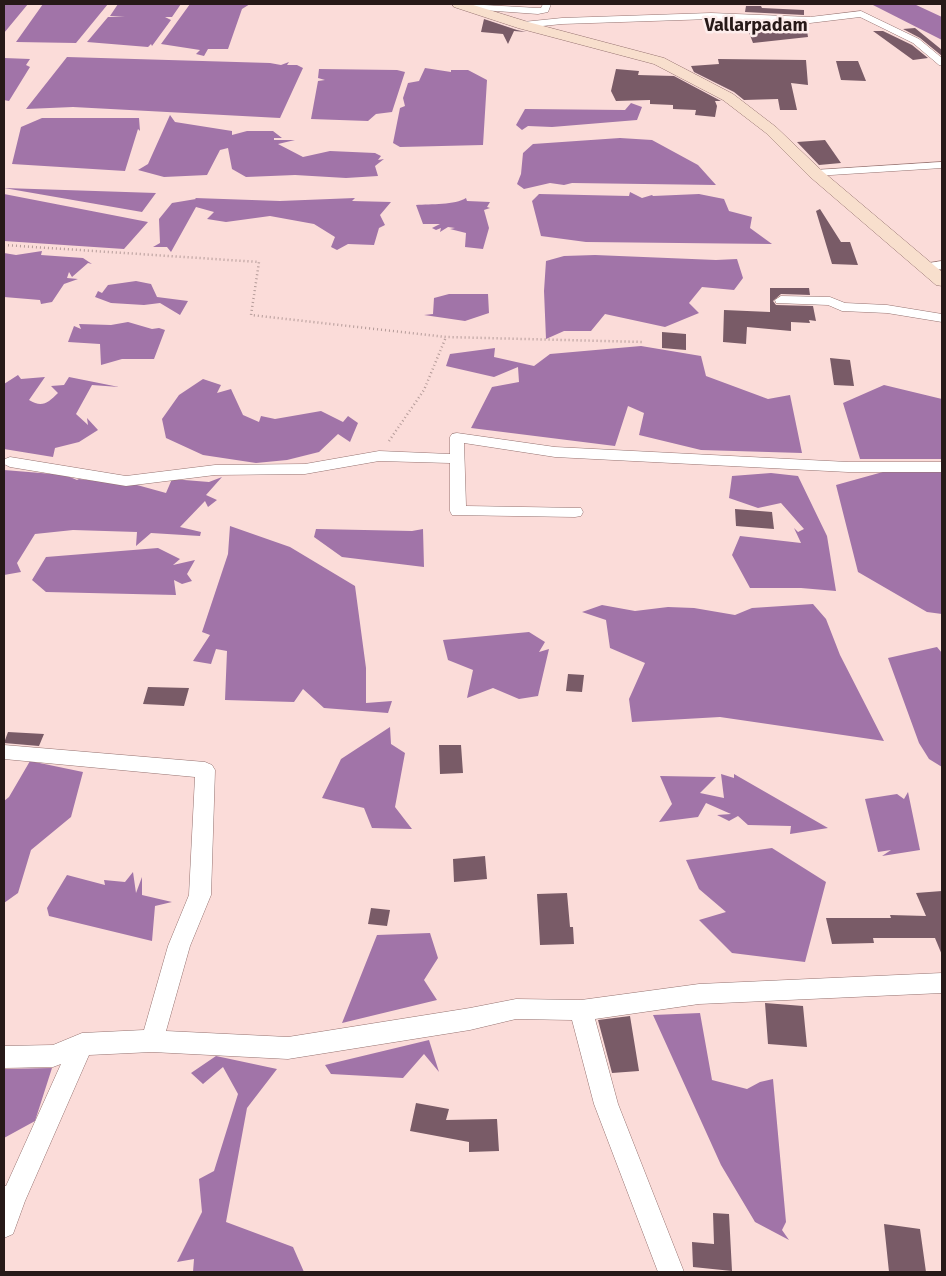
<!DOCTYPE html>
<html>
<head>
<meta charset="utf-8">
<style>
	body { margin:0 }
	#map { position:relative; width:946px; height:1276px; overflow:hidden; background:#fbdcd9; font-family:"Fira Sans",sans-serif }
	canvas { display:block }
	.frame { position:absolute; inset:0; border:5px solid #271918; pointer-events:none }
</style>
</head>
<body>
<div id="map">
<canvas width="946" height="1276"></canvas>
<div class="frame"></div>
</div>
<script>
const ctx = document.querySelector('canvas').getContext('2d');
ctx.lineJoin = 'round';
function paint(path, color) { ctx.fillStyle = color; ctx.fill(path, 'evenodd'); }
function stroke(path, color, width, dash) { ctx.strokeStyle = color; ctx.lineWidth = width; ctx.lineCap = dash ? 'butt' : 'round'; ctx.setLineDash(dash || []); ctx.stroke(path); }
function drawText(font, color, halo, rows, align = 'center') {
  ctx.font = font + ' "Fira Sans",sans-serif'; ctx.lineWidth = 5; ctx.setLineDash([]); ctx.textBaseline = 'middle'; ctx.strokeStyle = halo; ctx.fillStyle = color; for (const [text, x, y, turn = 0] of rows) {
    ctx.save(); ctx.translate(x, y); ctx.rotate((+turn || 0) * Math.PI / 180); ctx.textAlign = isNaN(turn) ? turn : align; if (halo) ctx.strokeText(text, 0, 0); ctx.fillText(text, 0, 0); ctx.restore();
  }
}
const water = new Path2D(`
	M 4,4 L 28,4 L 4,33 Z
	M 43,4 L 108,4 L 76,43 L 16,42 Z
	M 118,4 L 181,4 L 172,17 L 165,17 L 171,20 L 152,46 L 151,44 L 148,47 L 87,42 L 108,17 L 125,17 L 110,16 Z
	M 190,4 L 250,4 L 242,9 L 228,49 L 208,49 L 204,56 L 196,54 L 200,50 L 161,44 Z
	M 871,4 L 914,4 L 942,17 L 942,40 Z
	M 67,57 L 270,63 L 281,65 L 289,62 L 287,65 L 297,65 L 303,68 L 280,118 L 73,107 L 26,109 Z
	M 4,58 L 30,59 L 26,65 L 30,67 L 9,101 L 4,100 Z
	M 425,68 L 451,72 L 451,70 L 468,70 L 487,80 L 483,145 L 400,147 L 393,143 L 400,108 L 405,106 L 403,98 L 408,83 L 419,81 Z
	M 319,69 L 397,70 L 405,72 L 392,112 L 376,114 L 368,121 L 311,119 L 318,81 L 325,80 L 318,78 Z
	M 631,103 L 642,107 L 637,120 L 552,127 L 528,126 L 522,130 L 516,125 L 525,109 L 625,110 Z
	M 170,115 L 175,122 L 232,131 L 232,135 L 247,131 L 273,131 L 282,138 L 274,138 L 274,140 L 295,140 L 278,144 L 303,157 L 330,151 L 375,153 L 381,156 L 378,160 L 384,159 L 375,166 L 378,176 L 346,178 L 295,175 L 246,177 L 232,169 L 228,148 L 220,150 L 207,175 L 164,177 L 138,170 L 148,164 Z
	M 42,118 L 139,118 L 140,131 L 138,129 L 125,171 L 12,164 L 21,127 Z
	M 620,138 L 652,140 L 698,165 L 716,185 L 572,183 L 564,185 L 550,183 L 524,189 L 517,184 L 521,174 L 523,153 L 533,144 Z
	M 4,188 L 156,193 L 142,212 Z
	M 630,192 L 642,198 L 652,195 L 653,196 L 699,194 L 724,199 L 729,211 L 752,217 L 750,228 L 772,244 L 586,242 L 541,236 L 532,201 L 539,194 L 629,196 Z
	M 4,194 L 148,222 L 124,249 L 4,241 Z
	M 195,198 L 280,201 L 355,198 L 352,201 L 391,202 L 380,215 L 385,225 L 379,228 L 374,245 L 348,244 L 337,250 L 331,247 L 335,237 L 314,224 L 270,216 L 226,222 L 207,219 L 214,212 L 196,207 L 171,252 L 167,247 L 153,247 L 160,243 L 159,219 L 172,203 L 196,199 Z
	M 466,198 L 467,201 L 490,202 L 487,207 L 490,208 L 484,210 L 489,228 L 483,249 L 465,247 L 466,233 L 450,229 L 455,228 L 448,227 L 440,232 L 441,228 L 436,230 L 432,228 L 440,224 L 423,224 L 416,205 C 431,204 455,205 466,198 Z
	M 42,251 L 41,255 L 83,258 L 92,264 L 88,263 L 72,277 L 69,272 L 67,278 L 78,279 L 64,284 L 52,302 L 41,304 L 40,300 L 4,297 L 4,253 L 16,255 Z
	M 595,255 L 716,260 L 737,259 L 743,278 L 734,290 L 702,287 L 689,303 L 699,313 L 665,327 L 605,314 L 591,331 L 564,331 L 546,339 L 544,291 L 546,261 L 564,256 Z
	M 136,281 L 151,284 L 157,297 L 188,301 L 180,315 L 160,303 L 144,305 L 111,303 L 95,297 L 98,291 L 102,293 L 108,285 Z
	M 449,294 L 488,294 L 489,313 L 465,321 L 424,315 L 433,314 L 434,298 Z
	M 128,322 L 152,329 L 159,328 L 165,330 L 154,359 L 122,359 L 101,365 L 100,344 L 68,342 L 74,326 L 81,329 L 79,324 L 111,325 Z
	M 641,346 L 701,356 L 706,376 L 768,399 L 790,395 L 802,453 L 701,450 L 639,435 L 644,413 L 628,406 L 615,446 L 471,428 L 492,387 L 519,382 L 518,367 L 494,377 L 446,366 L 450,354 L 495,348 L 494,357 L 534,366 L 550,354 Z
	M 18,375 L 21,379 L 45,377 L 29,400 C 42,408 48,403 58,393 L 51,386 L 64,385 L 69,377 L 119,387 L 92,385 L 76,414 L 88,425 L 87,418 L 98,430 L 79,442 L 55,448 L 53,457 L 4,449 L 4,384 Z
	M 203,379 L 221,385 L 217,393 L 231,389 L 243,415 L 259,422 L 261,416 L 275,419 L 321,411 L 343,422 L 348,416 L 358,423 L 350,442 L 338,434 L 319,452 L 287,460 L 256,463 L 203,455 L 166,438 L 162,419 L 179,395 Z
	M 884,385 L 942,399 L 942,459 L 860,459 L 843,403 Z
	M 4,470 L 65,475 L 77,480 L 79,479 L 137,485 L 166,493 L 172,479 L 209,482 L 222,477 L 206,495 L 217,500 L 208,507 L 205,501 L 180,527 L 201,532 L 200,536 L 151,533 L 136,546 L 137,532 L 73,530 L 35,534 L 17,563 L 21,572 L 4,575 Z
	M 890,470 L 942,472 L 942,614 L 927,612 L 858,572 L 836,485 Z
	M 771,473 L 798,476 L 827,536 L 836,591 L 801,588 L 750,588 L 732,555 L 740,536 L 801,543 L 794,528 L 798,532 L 804,529 L 781,503 L 758,508 L 729,498 L 732,476 Z
	M 230,526 L 290,547 L 355,586 L 366,668 L 366,703 L 392,701 L 388,713 L 324,708 L 303,689 L 294,702 L 225,700 L 227,651 L 216,649 L 211,664 L 193,661 L 210,635 L 202,632 L 228,554 Z
	M 316,529 L 412,531 L 423,529 L 424,567 L 342,557 L 314,537 Z
	M 158,548 L 180,559 L 173,565 L 195,560 L 187,574 L 192,581 L 182,584 L 174,580 L 176,595 L 46,592 L 32,580 L 46,557 Z
	M 813,604 L 826,619 L 840,655 L 884,741 L 720,717 L 632,722 L 629,699 L 645,663 L 610,648 L 606,620 L 582,612 L 602,605 L 635,611 L 668,607 L 694,608 L 735,615 L 752,608 Z
	M 529,632 L 545,642 L 539,652 L 549,649 L 538,696 L 519,699 L 493,688 L 467,698 L 473,670 L 448,660 L 443,640 Z
	M 937,647 L 942,653 L 942,767 L 929,759 L 919,743 L 888,658 Z
	M 390,727 L 391,744 L 405,753 L 395,807 L 412,829 L 372,828 L 364,808 L 322,798 L 341,759 Z
	M 30,761 L 83,772 L 71,817 L 31,850 L 18,893 L 4,903 L 4,801 L 9,797 Z
	M 721,774 L 734,778 L 734,774 L 828,828 L 790,834 L 791,826 L 748,825 L 738,816 L 729,821 L 717,815 L 731,814 L 706,803 L 698,817 L 659,822 L 672,804 L 660,776 L 716,777 L 700,793 L 724,798 Z
	M 908,792 L 920,850 L 882,856 L 891,850 L 878,852 L 865,799 L 897,794 L 904,799 Z
	M 772,848 L 826,882 L 805,962 L 732,953 L 699,920 L 726,912 L 699,889 L 686,860 Z
	M 133,872 L 136,893 L 142,877 L 142,895 L 172,902 L 155,906 L 152,941 L 49,916 L 47,908 L 67,875 L 105,885 L 104,880 L 125,882 Z
	M 430,933 L 438,958 L 424,980 L 437,1000 L 342,1023 L 377,935 Z
	M 700,1013 L 712,1080 L 747,1089 L 760,1082 L 773,1079 L 786,1222 L 782,1230 L 789,1240 L 755,1222 L 721,1165 L 653,1015 Z
	M 429,1040 L 439,1072 L 424,1054 L 403,1078 L 331,1074 L 325,1065 Z
	M 216,1056 L 277,1069 L 247,1108 L 226,1222 L 293,1247 L 304,1272 L 193,1272 L 194,1259 L 177,1262 L 202,1212 L 199,1179 L 214,1171 L 238,1094 L 223,1067 L 203,1084 L 191,1073 Z
	M 52,1068 L 35,1121 L 4,1138 L 4,1069 Z`);
const building = new Path2D(`
	M 746,6 L 761,6 L 762,8 L 804,10 L 804,15 L 745,12 Z
	M 484,19 L 517,30 L 526,32 L 514,31 L 508,44 L 503,34 L 481,32 Z
	M 745,22 L 806,25 L 808,37 L 753,43 Z
	M 915,28 L 942,50 L 942,56 L 920,38 L 903,29 Z
	M 873,31 L 883,31 L 912,45 L 928,58 L 913,60 Z
	M 718,59 L 806,60 L 808,85 L 791,83 L 797,110 L 780,110 L 778,99 L 744,100 L 734,92 L 694,72 L 691,66 L 719,64 Z
	M 836,61 L 858,61 L 866,81 L 841,80 Z
	M 616,69 L 639,71 L 638,75 L 674,76 L 721,101 L 715,101 L 717,106 L 715,117 L 695,115 L 696,110 L 673,109 L 673,105 L 650,104 L 650,100 L 616,101 L 611,91 Z
	M 825,140 L 841,163 L 819,165 L 797,142 Z
	M 820,209 L 841,242 L 850,242 L 858,265 L 832,264 L 816,211 Z
	M 770,288 L 809,288 L 810,295 L 781,294 L 773,301 L 776,305 L 813,306 L 816,321 L 809,320 L 810,323 L 791,322 L 791,331 L 747,327 L 746,344 L 723,342 L 724,310 L 770,312 Z
	M 662,332 L 686,334 L 686,350 L 662,348 Z
	M 830,358 L 850,360 L 854,386 L 834,385 Z
	M 735,509 L 772,512 L 774,529 L 736,526 Z
	M 568,674 L 584,675 L 582,692 L 566,691 Z
	M 148,687 L 189,688 L 184,706 L 143,704 Z
	M 8,732 L 44,734 L 39,746 L 4,743 Z
	M 439,745 L 461,745 L 463,773 L 440,774 Z
	M 485,856 L 487,879 L 454,882 L 453,859 Z
	M 942,891 L 942,955 L 935,938 L 873,938 L 874,943 L 832,944 L 826,918 L 891,918 L 890,915 L 926,916 L 916,893 Z
	M 567,893 L 570,927 L 573,927 L 574,944 L 540,945 L 537,894 Z
	M 371,908 L 390,910 L 387,926 L 368,924 Z
	M 765,1003 L 803,1006 L 807,1047 L 768,1044 Z
	M 630,1016 L 639,1071 L 612,1073 L 598,1020 Z
	M 416,1103 L 449,1109 L 446,1120 L 497,1119 L 499,1151 L 469,1152 L 469,1142 L 410,1131 Z
	M 713,1213 L 729,1214 L 732,1271 L 693,1267 L 692,1242 L 714,1244 Z
	M 884,1224 L 920,1229 L 926,1272 L 889,1272 Z`);
const path = new Path2D(`
	M 4,245 L 259,262 L 251,315 L 446,337 L 644,342
	M 389,441 L 424,390 L 446,337`);
const street = new Path2D(`
	M 466,4 L 538,8 L 541,8 L 543,4 L 551,4 L 548,12 L 538,14 L 468,9 L 464,6 Z
	M 861,11 L 919,39 L 942,58 L 942,66 L 939,65 L 913,43 L 860,17 L 810,23 L 711,19 L 562,24 L 523,28 L 518,25 L 523,22 L 562,18 L 711,13 L 810,17 Z
	M 942,162 L 942,168 L 815,176 L 809,173 L 815,170 Z
	M 942,261 L 942,269 L 927,271 L 921,267 L 923,264 Z
	M 781,296 L 830,297 L 845,303 L 887,305 L 942,314 L 942,322 L 887,313 L 842,311 L 828,305 L 776,303 L 775,300 Z
	M 457,433 L 555,447 L 848,462 L 942,462 L 942,472 L 848,472 L 555,457 L 464,443 L 466,506 L 581,508 L 583,512 L 581,516 L 575,517 L 452,515 L 450,511 L 450,463 L 379,461 L 305,474 L 215,475 L 126,486 L 10,467 L 4,464 L 5,459 L 10,457 L 126,476 L 215,465 L 305,464 L 379,451 L 450,454 L 450,437 L 452,434 Z
	M 4,745 L 205,762 L 212,765 L 215,770 L 211,895 L 190,946 L 166,1031 L 288,1037 L 470,1008 L 516,999 L 581,1000 L 699,984 L 942,973 L 942,993 L 699,1004 L 595,1019 L 618,1104 L 684,1272 L 658,1272 L 594,1104 L 572,1020 L 516,1019 L 470,1030 L 288,1059 L 152,1052 L 89,1055 L 25,1201 L 13,1234 L 4,1238 L 4,1186 L 6,1186 L 61,1064 L 53,1067 L 4,1068 L 4,1046 L 53,1045 L 82,1033 L 144,1030 L 168,946 L 189,895 L 195,777 L 4,759 Z`);
const secondary = new Path2D(`
	M 452,4 L 470,4 L 528,22 L 664,58 L 733,94 L 776,127 L 821,170 L 942,272 L 942,286 L 936,285 L 809,176 L 766,133 L 723,100 L 654,64 L 518,28 L 454,7 Z`);
const farDistrictnames = [
	["Vallarpadam",756,26]
];
paint(water, '#a174a8');
paint(building, '#795b67');
stroke(street, '#957270', 1);
stroke(secondary, '#957270', 1);
stroke(path, '#b49b99', 2.5, [1, 3]);
paint(street, '#fff');
paint(secondary, '#f8dfcd');
drawText('bold 18px', '#271918', '#fdedec', farDistrictnames);
</script>
</body>
</html>
